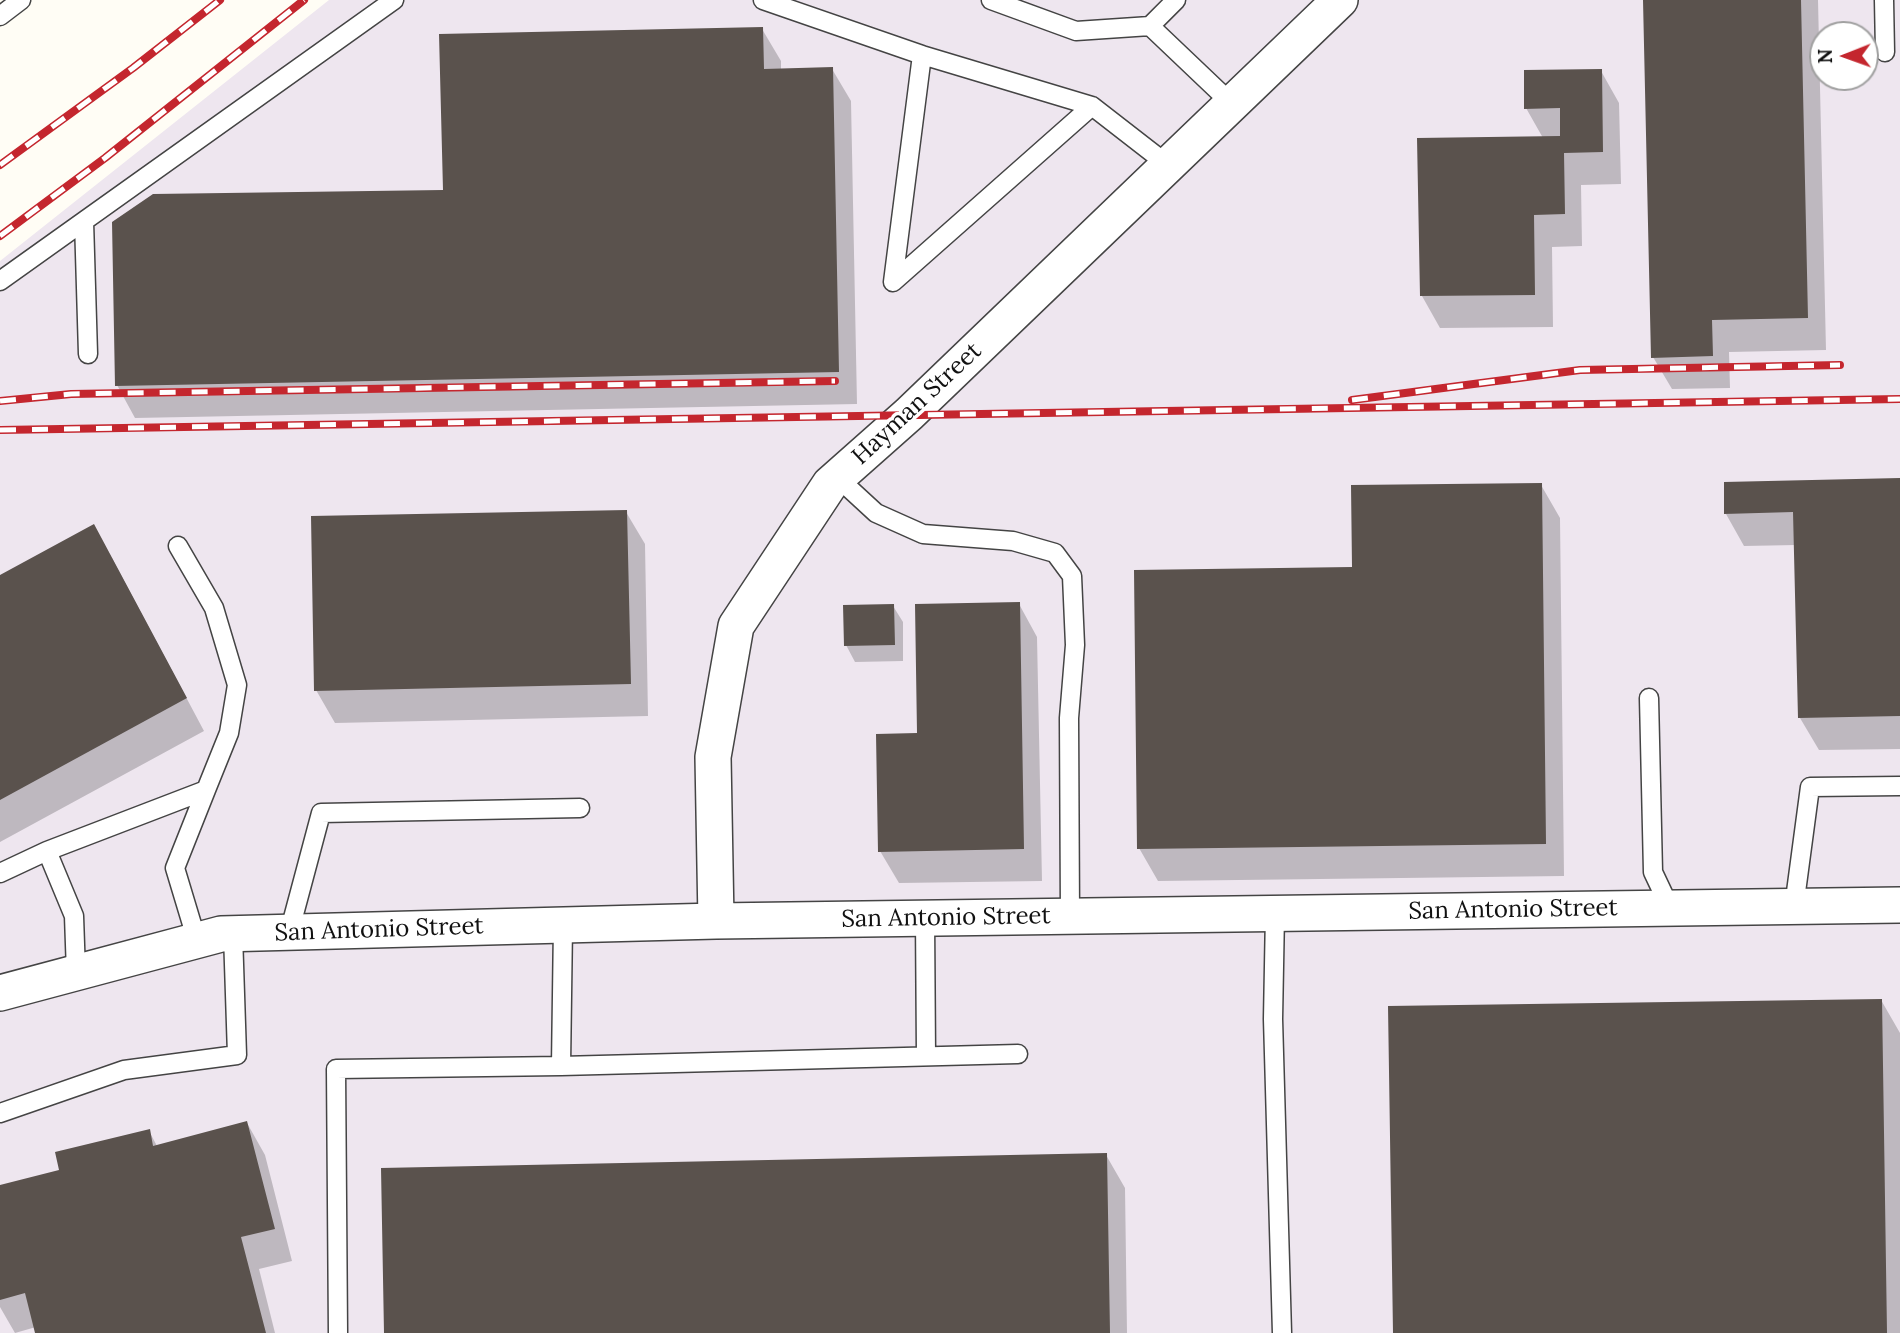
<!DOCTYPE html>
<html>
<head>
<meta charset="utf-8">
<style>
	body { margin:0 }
	#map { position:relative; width:1900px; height:1333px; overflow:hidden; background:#fffdf5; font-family:Lora,serif }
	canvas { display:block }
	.north { position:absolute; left:1809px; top:21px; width:70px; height:70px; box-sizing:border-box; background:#fff; border:2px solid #a0a0a0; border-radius:50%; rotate:269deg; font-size:19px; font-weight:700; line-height:28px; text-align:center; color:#111 }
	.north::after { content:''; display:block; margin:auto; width:24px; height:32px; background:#c4262e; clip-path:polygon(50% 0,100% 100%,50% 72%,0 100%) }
</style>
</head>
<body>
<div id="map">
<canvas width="1900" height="1333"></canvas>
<div class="north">N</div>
</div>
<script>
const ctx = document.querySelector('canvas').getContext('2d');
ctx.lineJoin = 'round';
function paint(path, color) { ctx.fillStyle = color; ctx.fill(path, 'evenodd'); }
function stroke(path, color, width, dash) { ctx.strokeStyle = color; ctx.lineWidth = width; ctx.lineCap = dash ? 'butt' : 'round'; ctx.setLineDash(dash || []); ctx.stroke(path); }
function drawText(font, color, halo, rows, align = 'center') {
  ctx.font = font + ' Lora,serif'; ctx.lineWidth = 7; ctx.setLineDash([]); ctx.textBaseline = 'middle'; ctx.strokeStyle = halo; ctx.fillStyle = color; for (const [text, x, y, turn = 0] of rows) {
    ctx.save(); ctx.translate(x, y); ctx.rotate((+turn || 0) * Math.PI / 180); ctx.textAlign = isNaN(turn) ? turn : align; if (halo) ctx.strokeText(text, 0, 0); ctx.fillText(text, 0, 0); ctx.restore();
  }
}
const industrial = new Path2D(`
	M 329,0 L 1900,0 L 1900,1333 L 0,1333 L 0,261 ZM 1823,35 L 1865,35 L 1865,77 L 1823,77 Z`);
const shadow = new Path2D(`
	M 1644,0 L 1818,0 L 1826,350 L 1729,352 L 1730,388 L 1672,389 L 1653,357 Z
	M 762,29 L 781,61 L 781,70 L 832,69 L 851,101 L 857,404 L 135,418 L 117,385 L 444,192 Z
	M 1601,71 L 1619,103 L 1621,184 L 1581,185 L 1582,246 L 1552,247 L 1553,327 L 1440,328 L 1422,296 L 1543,138 L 1526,108 Z
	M 1900,480 L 1900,749 L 1819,750 L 1800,718 L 1796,545 L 1744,546 L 1726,514 Z
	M 1541,485 L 1560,518 L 1564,876 L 1158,881 L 1139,848 L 1354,569 Z
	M 626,512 L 645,544 L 648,716 L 335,723 L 316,690 Z
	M 112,558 L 204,731 L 0,842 L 0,577 Z
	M 1019,604 L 1037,637 L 1042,881 L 899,883 L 880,851 L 919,735 Z
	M 893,606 L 903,622 L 903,661 L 855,662 L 846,645 Z
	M 1881,1000 L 1900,1033 L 1900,1333 L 1394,1333 Z
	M 247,1123 L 265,1155 L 292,1261 L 259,1269 L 275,1333 L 37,1333 L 36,1327 L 15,1333 L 0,1307 L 0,1187 L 61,1171 L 149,1131 L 157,1146 Z
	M 1106,1155 L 1125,1188 L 1127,1333 L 386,1333 Z`);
const building = new Path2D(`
	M 1643,0 L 1801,0 L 1808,318 L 1712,320 L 1713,356 L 1651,358 Z
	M 763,27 L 764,69 L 833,67 L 839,372 L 115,386 L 112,222 L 153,194 L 443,190 L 439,34 Z
	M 1602,69 L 1603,152 L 1564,153 L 1565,214 L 1534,215 L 1535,295 L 1420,296 L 1417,138 L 1560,136 L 1560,108 L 1524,109 L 1524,70 Z
	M 1900,478 L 1900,716 L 1798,718 L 1793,512 L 1724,514 L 1724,482 Z
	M 1542,483 L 1546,844 L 1137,849 L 1134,570 L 1352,567 L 1351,485 Z
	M 627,510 L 631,684 L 314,691 L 311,516 Z
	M 94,524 L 187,698 L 0,800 L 0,575 Z
	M 1020,602 L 1024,849 L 878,852 L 876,734 L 917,733 L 915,604 Z
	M 894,604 L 895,645 L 844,646 L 843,605 Z
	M 1882,999 L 1887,1333 L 1393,1333 L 1388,1006 Z
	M 247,1121 L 275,1229 L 241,1237 L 266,1333 L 35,1333 L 25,1293 L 0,1300 L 0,1185 L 59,1170 L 55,1152 L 150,1129 L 153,1146 Z
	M 1107,1153 L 1110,1333 L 384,1333 L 381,1168 Z`);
const lane = new Path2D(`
	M 763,0 L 922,55
	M 991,0 L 1076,31 L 1150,26
	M 1176,0 L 1150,26 L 1232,104
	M 1884,0 L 1885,52
	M 0,16 L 21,0
	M 1092,106 L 893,282 L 922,55 L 1092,106 L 1168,165
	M 84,221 L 88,354
	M 0,281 L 394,0
	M 838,478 L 876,513 L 923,534 L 1013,541 L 1055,553 L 1072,576 L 1075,645 L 1069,718 L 1070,916
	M 178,546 L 214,608 L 237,685 L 229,733 L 206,790
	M 1649,698 L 1653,872 L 1670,908
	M 47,851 L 206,790 L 175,868 L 197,941
	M 0,873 L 47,851 L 74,916 L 76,973
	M 1794,907 L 1810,787 L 1900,786
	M 1275,913 L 1273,1019 L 1282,1333
	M 925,918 L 926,1056
	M 289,933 L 321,813 L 580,808
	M 561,1066 L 1018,1054
	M 0,1113 L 124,1070 L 237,1055 L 233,934
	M 338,1333 L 336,1069 L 561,1066 L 563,925`);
const street = new Path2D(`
	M 716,921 L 713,757 L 736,626 L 830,484 L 909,414 L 1340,0
	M 0,993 L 221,934 L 716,921 L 1900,905`);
const rail = new Path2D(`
	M 0,165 L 133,68 L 220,0
	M 0,236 L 105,158 L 304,0
	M 1352,400 L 1580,370 L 1840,365
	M 0,401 L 71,394 L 835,381
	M 0,430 L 1900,399`);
const streetNames = [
	["Hayman Street",917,404,-43],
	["San Antonio Street",1513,910,-1],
	["San Antonio Street",946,918,-1],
	["San Antonio Street",379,930,-2]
];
paint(industrial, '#eee6ef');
paint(shadow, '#0003');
paint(building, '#5a524d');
stroke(lane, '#444', 21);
stroke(street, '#444', 38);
stroke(lane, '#fff', 18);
stroke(street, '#fff', 35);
stroke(rail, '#c4262e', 8);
stroke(rail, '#fff', 5, [16]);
drawText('24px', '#111', '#fff', streetNames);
</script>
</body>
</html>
